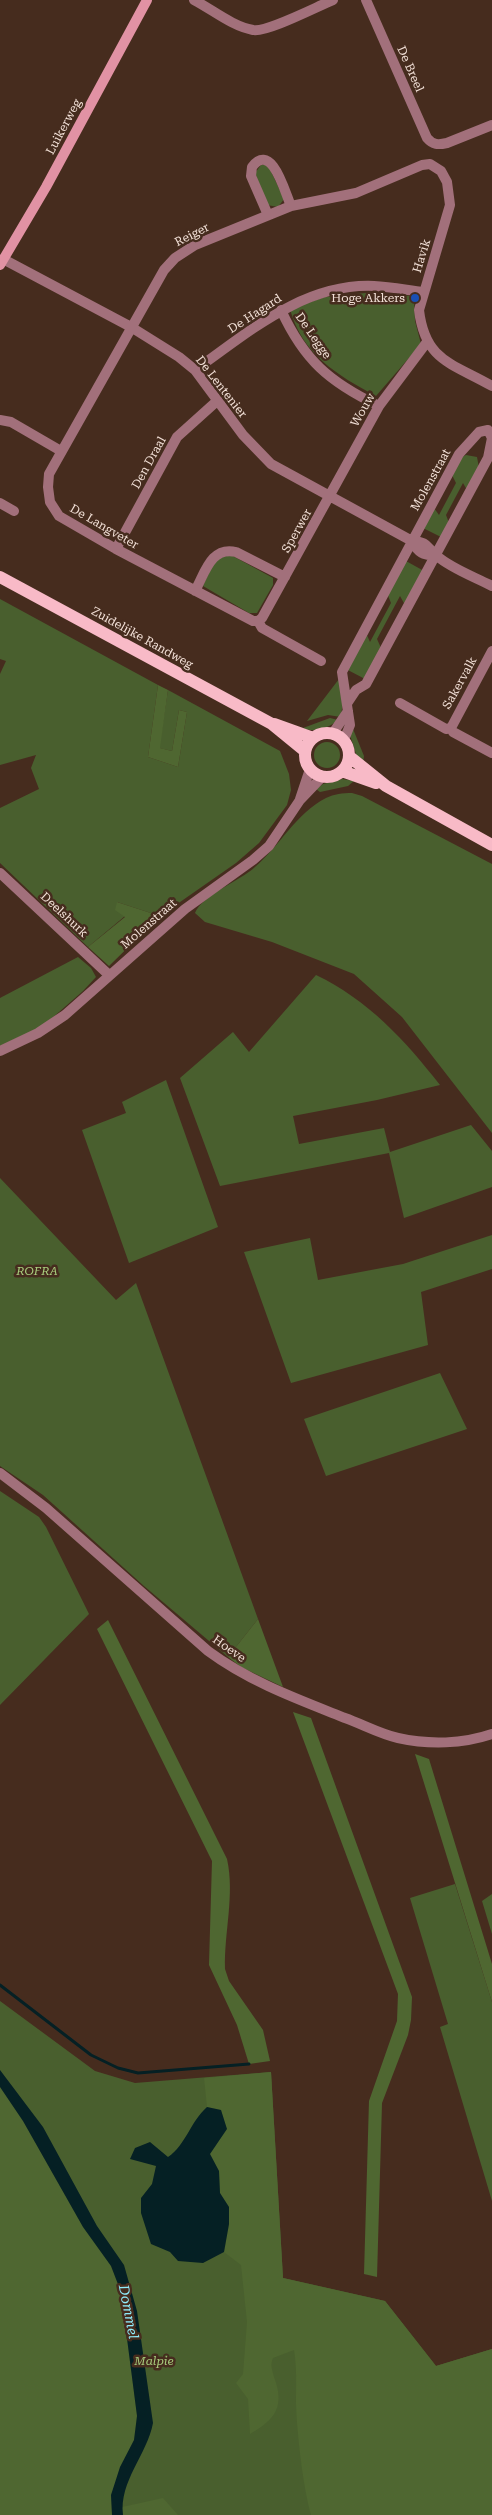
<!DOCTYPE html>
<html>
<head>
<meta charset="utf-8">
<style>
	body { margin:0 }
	canvas { display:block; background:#462c1e }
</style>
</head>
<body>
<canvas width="492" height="2515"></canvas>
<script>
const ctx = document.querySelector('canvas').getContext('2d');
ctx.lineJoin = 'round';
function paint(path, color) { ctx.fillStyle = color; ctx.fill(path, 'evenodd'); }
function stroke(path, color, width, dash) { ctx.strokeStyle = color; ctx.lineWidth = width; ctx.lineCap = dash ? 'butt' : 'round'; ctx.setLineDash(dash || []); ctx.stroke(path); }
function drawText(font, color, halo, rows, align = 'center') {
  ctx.font = font + ' "Roboto Serif",serif'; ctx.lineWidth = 5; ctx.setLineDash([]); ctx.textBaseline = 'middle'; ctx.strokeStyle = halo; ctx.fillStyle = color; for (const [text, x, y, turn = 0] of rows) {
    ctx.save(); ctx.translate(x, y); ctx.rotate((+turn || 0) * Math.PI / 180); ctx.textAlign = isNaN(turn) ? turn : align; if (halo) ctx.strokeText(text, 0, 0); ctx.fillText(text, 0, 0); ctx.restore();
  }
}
const green = new Path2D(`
	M 261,165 L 268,165 L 284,199 L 278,207 L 267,205 L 255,173 Z
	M 366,293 L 411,296 L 414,298 L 415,321 L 421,344 L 376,396 C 337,375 302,354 290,309 L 325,297 Z
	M 466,455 L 477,457 L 479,468 L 467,490 L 463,483 L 446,515 L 449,523 L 441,537 L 423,528 L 434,508 L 439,515 L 456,483 L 452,475 L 462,457 Z
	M 231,555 L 273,578 L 273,585 L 257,613 L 249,613 L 203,586 L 215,559 Z
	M 406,561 L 424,571 L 405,605 L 400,596 L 377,639 L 381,648 L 365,679 L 346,669 L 366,633 L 370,642 L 391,603 L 387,593 Z
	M 0,599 L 158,685 L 148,757 L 178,767 L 187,712 L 179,710 L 172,751 L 159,748 L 168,690 L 280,751 L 289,774 L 291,790 L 287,805 L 259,843 L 236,863 L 160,916 L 117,902 L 125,916 L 88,947 L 0,863 L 0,808 L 39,789 L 31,768 L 36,755 L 0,765 L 0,674 L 6,661 L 0,659 Z
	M 339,679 L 343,700 L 341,717 L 328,715 L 307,721 Z
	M 330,718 L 338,720 C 329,728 314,733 303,728 Z
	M 353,729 L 364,756 L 363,763 L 357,757 L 350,735 Z
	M314 755a13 13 0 1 1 26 0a13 13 0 1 1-26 0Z
	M 342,779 L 354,781 L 348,786 L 320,792 L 316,789 L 323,784 Z
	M 352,793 L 362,796 L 492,864 L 492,1133 L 402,1017 L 354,974 L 272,942 L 205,922 L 195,913 C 202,895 240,881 255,867 C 280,846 296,813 326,798 C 334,794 343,793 352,793 Z
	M 78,957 L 91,968 L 96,977 L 83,991 L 43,1026 L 0,1046 L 0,998 Z
	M 316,975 C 368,1000 405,1040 440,1085 L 377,1100 L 293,1116 L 299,1144 L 384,1128 L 390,1152 L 471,1125 L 492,1151 L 492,1187 L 404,1218 L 389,1153 L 220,1186 L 180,1078 L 233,1032 L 249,1052 Z
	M 166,1080 L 218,1227 L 129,1263 L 82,1130 L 126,1113 L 122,1102 Z
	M 0,1178 L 116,1300 L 136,1283 L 258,1619 L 228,1657 L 144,1586 L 43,1495 L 0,1466 Z
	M 492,1235 L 492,1269 L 421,1292 L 428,1345 L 291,1383 L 244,1252 L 310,1238 L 318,1280 L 403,1264 Z
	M 440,1373 L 467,1429 L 326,1476 L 304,1419 Z
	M 0,1491 L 39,1517 L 46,1527 L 89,1614 L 0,1705 Z
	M 455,1884 L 492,2002 L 492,2201 L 440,2027 L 448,2024 L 410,1898 Z
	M 492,1894 L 492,1934 L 482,1901 Z
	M 0,2001 L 95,2071 L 135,2083 L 271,2072 L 283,2278 L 385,2301 L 436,2366 L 492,2349 L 492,2515 L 0,2515 Z`);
const forest = new Path2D(`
	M 158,685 L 168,690 L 160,748 L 172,751 L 179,710 L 187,712 L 178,767 L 148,757 Z
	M 117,902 L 160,916 L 109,966 L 88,947 L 125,917 L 115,910 Z
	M 258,1619 L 283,1687 L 241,1667 L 228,1657 Z
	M 108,1620 L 227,1859 C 235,1895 224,1932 225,1969 L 229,1981 L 263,2030 L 270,2061 L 249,2064 L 237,2025 L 209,1965 L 212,1861 L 97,1629 Z
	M 293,1712 L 311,1718 L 412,1997 L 411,2020 L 408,2035 L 382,2103 L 377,2277 L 364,2274 L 369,2101 L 397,2021 L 398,1994 Z
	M 415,1754 L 429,1759 L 492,1964 L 492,2002 Z
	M 271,2072 L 283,2278 L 385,2301 L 436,2366 L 492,2349 L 492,2515 L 311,2515 C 303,2486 297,2434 296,2404 C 296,2385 297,2368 294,2350 L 273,2358 C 270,2365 272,2369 274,2377 C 285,2406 276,2419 250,2434 L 248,2399 L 236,2383 L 243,2374 L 247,2322 L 241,2265 L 224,2252 L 229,2224 L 229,2207 L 220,2193 L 219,2171 L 210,2154 L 226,2129 L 221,2110 L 207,2107 L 204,2078 Z
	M 0,2087 L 23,2121 L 83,2227 L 111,2266 L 121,2292 L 137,2415 L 134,2440 L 111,2495 L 112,2515 L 0,2515 Z
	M 163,2498 L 178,2515 L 123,2515 L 122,2507 Z`);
const water = new Path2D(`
	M 0,2070 L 43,2127 L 97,2226 L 124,2265 L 137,2311 L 153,2423 C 147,2455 119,2481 123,2515 L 112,2515 L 111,2495 L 120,2467 L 134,2440 L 137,2416 L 121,2292 L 111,2266 L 83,2227 L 23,2121 L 0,2087 Z
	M 207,2107 L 221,2110 L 227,2129 L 210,2154 L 219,2171 L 220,2193 L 229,2207 L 229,2224 L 224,2252 L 203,2263 L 178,2261 L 170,2252 L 151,2244 L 141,2213 L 141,2198 L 152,2184 L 156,2166 L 130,2159 L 135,2148 L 150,2142 L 168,2157 C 186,2145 190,2122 207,2107 Z`);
const stream = new Path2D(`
	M 0,1985 L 91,2055 L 118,2068 L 138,2073 L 249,2064`);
const street = new Path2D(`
	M 194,0 C 213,10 232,26 253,30 C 266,33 318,6 333,0
	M 366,0 L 427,138 C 433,145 438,145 447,143 L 492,125
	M 268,215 L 251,176 L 252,167 C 272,141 285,193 291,206
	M 3,259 L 131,327 L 179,357 L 195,370 L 243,435 L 271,464 L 412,541 C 429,542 426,547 437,556 C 452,569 475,577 492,586
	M 281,310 C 304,360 329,382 379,406
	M 195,370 C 249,332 304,283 374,286 C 391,287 407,290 424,292
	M 0,420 L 11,422 L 61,451
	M 0,503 L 14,511
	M 412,541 C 418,553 423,555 436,556
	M 116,549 L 177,437 L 217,401
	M 195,591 C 205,573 211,546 236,552 L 285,577
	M 258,621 L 262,618 L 379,406 L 427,342
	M 321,661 L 262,628 L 258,621 L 253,621 L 116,549 L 59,516 L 50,502 L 48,487 L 49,474 L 164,270 L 175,258 L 195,245 L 291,206 L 356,193 L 422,165 L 430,164 L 441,171 L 447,182 L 450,205 L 419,310 C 425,361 452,363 492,386
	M 400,703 L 446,729 L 451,728 L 453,732 L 492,753
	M 451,728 L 492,651
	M 333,733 L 348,711
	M 344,740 L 350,725 L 342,672 L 459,454 L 479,432 L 488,430 L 492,438 L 488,458 L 366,684 L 356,690 L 348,702
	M 300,799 L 310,769
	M 0,873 L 109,975
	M 0,1051 L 38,1033 L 65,1015 L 185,909 L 253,860 L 269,846 L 300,800 L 322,777
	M 0,1473 L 46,1508 L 208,1651 C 250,1682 297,1699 345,1718 C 362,1724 380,1734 398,1738 C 429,1745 463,1744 492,1734`);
const secondary = new Path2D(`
	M 0,265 L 46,187 L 147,0`);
const primary = new Path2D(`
	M 0,577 L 272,724 L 305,751
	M 274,724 L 313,738
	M305 755a22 22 0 1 1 44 0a22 22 0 1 1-44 0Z
	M 350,757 L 386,786 L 492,845
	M 342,771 L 376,783`);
const markers = [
	[415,298,5,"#1a4fb4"]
];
const streetNames = [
	["De Breel",410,69,66],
	["Luikerweg",64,127,-62],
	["Reiger",192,235,-27],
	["Havik",422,256,-73],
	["De Hagard",255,314,-33],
	["De Legge",313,336,55],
	["De Lentenier",221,387,52],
	["Wouw",363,410,-60],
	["Den Draal",149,463,-61],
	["Molenstraat",431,480,-61],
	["De Langveter",104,527,30],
	["Sperwer",297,531,-61],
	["Zuidelijke Randweg",142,638,29],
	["Sakervalk",460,683,-61],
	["Deelshurk",64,915,43],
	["Molenstraat",149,924,-41],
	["Hoeve",229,1649,35]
];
const poiNames = [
	["Hoge Akkers",405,298]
];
const parkNames = [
	["ROFRA",37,1271],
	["Malpie",154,2361]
];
const waterNames = [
	["Dommel",128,2312,79]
];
paint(green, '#495f2e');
paint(forest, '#4f6731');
paint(water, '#052024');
stroke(stream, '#052024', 3);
stroke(street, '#a2707b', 10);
stroke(secondary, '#e192a4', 10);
stroke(primary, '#f8bac7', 12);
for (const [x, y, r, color] of markers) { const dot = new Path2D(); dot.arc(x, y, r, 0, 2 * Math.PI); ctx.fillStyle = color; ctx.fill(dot); stroke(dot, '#462c1e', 2); }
drawText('12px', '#f2e0d7', '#462c1e', streetNames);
drawText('12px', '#f2e0d7', '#462c1e', poiNames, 'right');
drawText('italic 12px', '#a8cd7d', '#462c1e', parkNames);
drawText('italic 14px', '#8fecfc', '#462c1e', waterNames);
</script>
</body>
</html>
